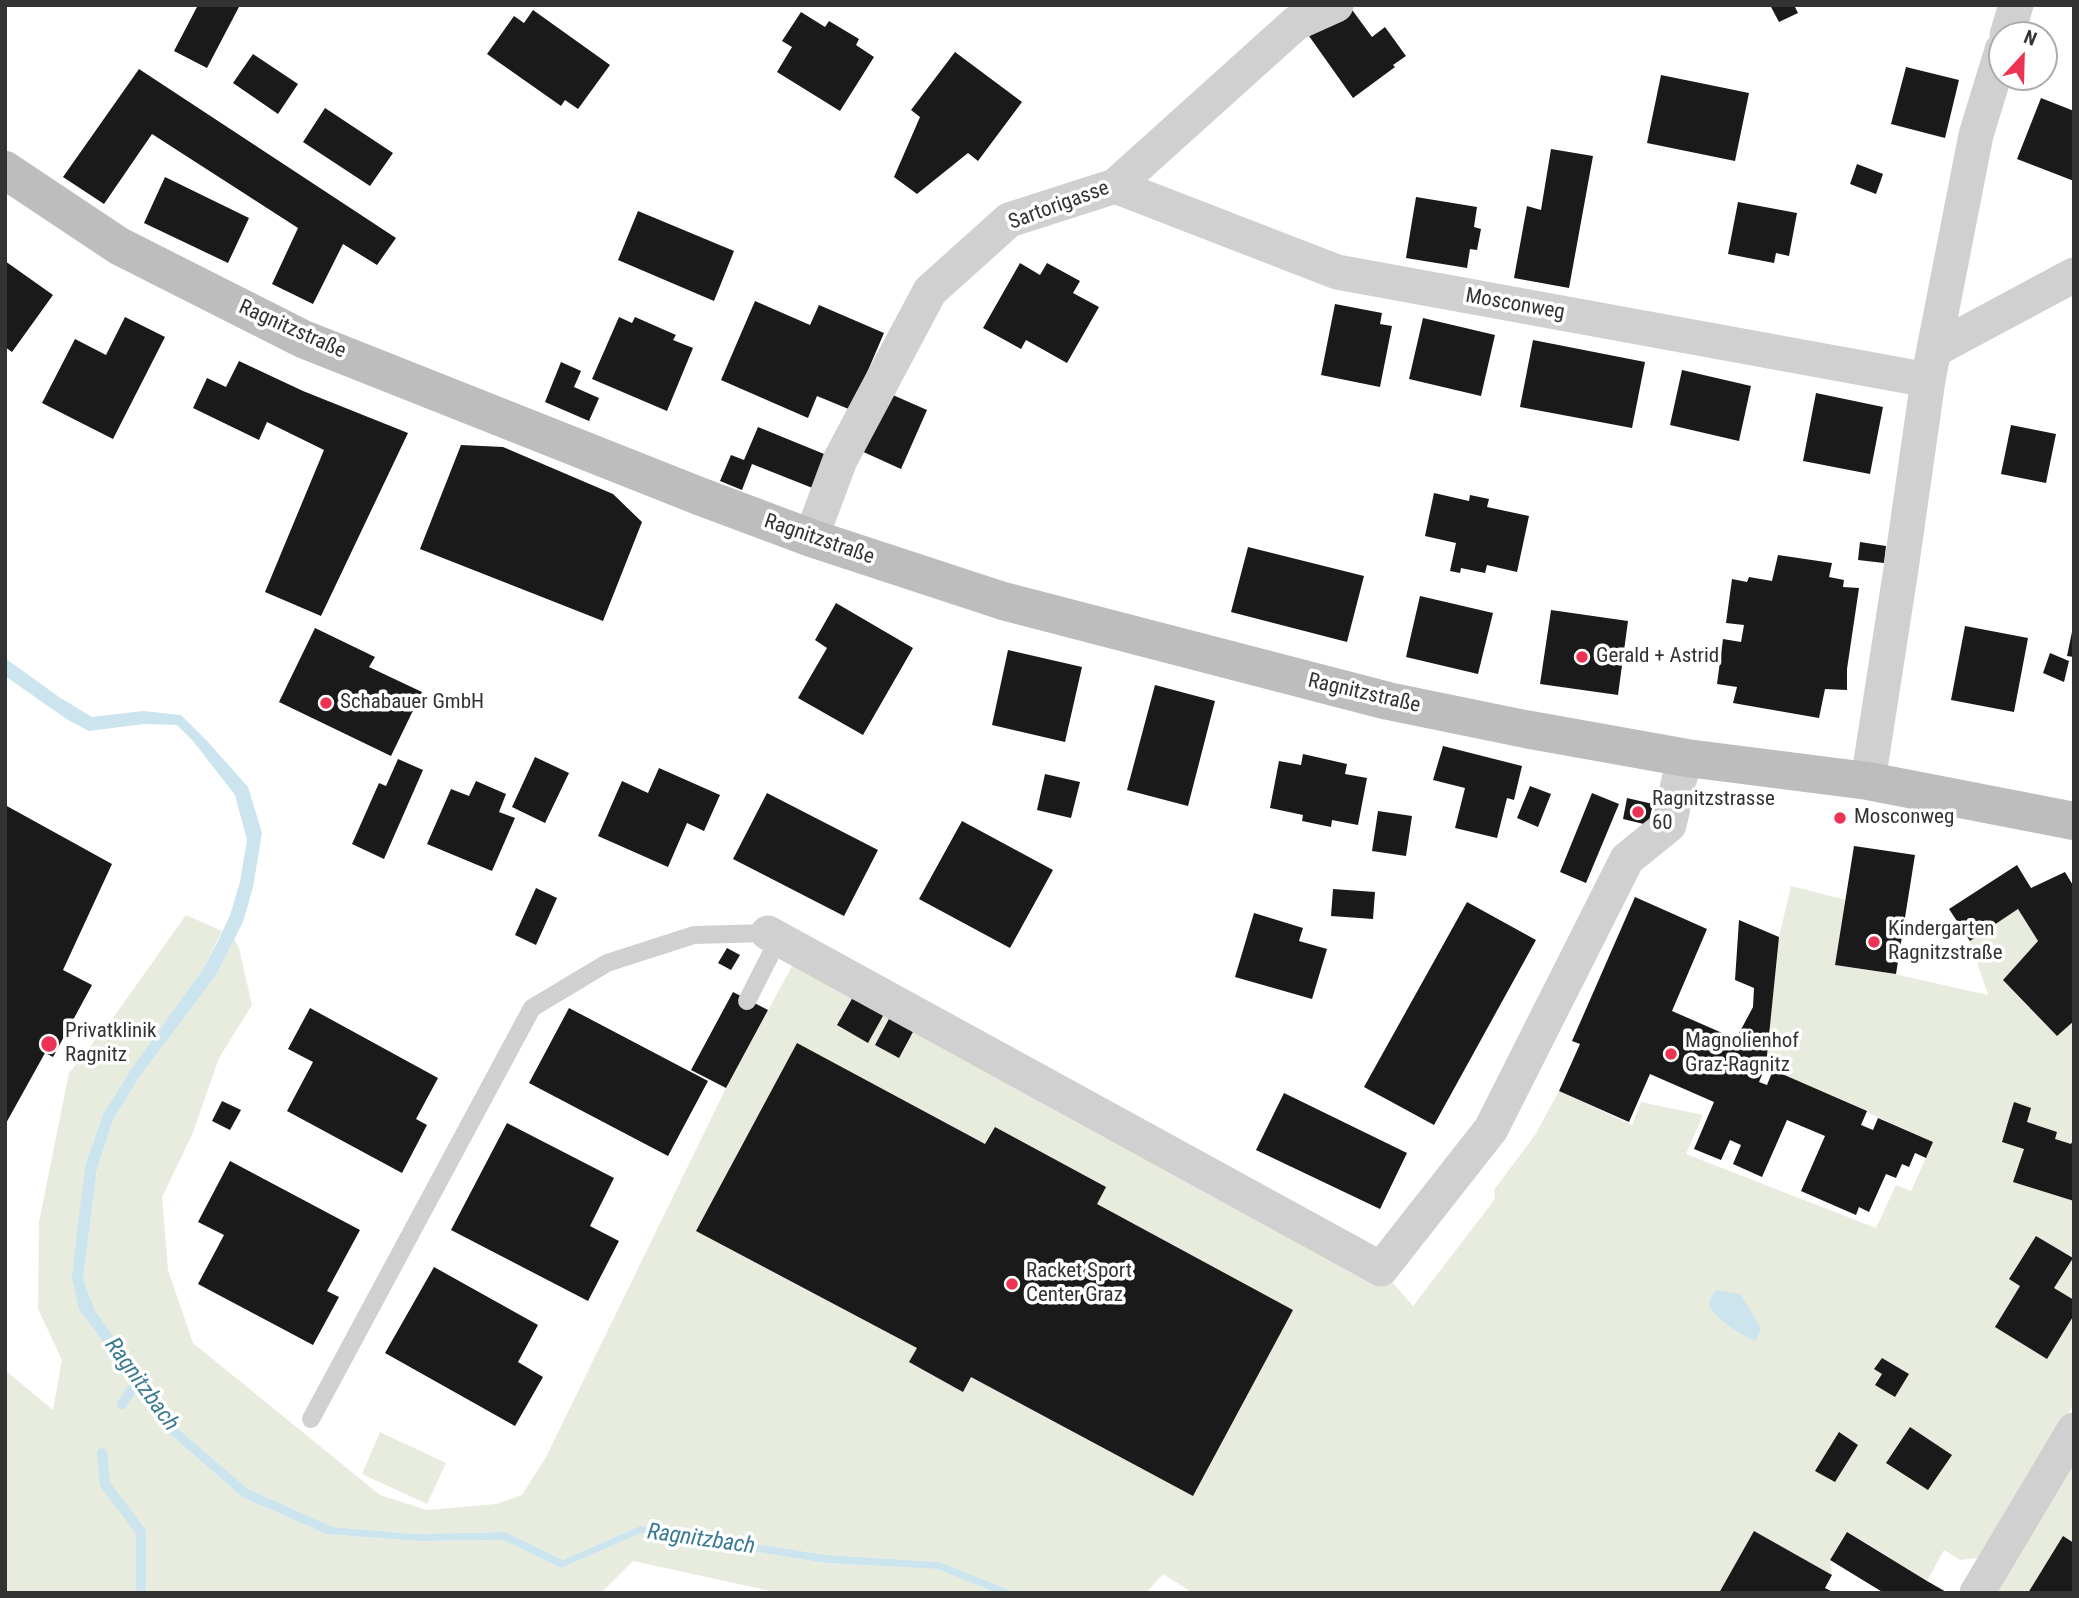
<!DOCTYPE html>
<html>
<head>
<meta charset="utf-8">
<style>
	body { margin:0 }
	#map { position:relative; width:2079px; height:1598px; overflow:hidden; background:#fff; font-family:"Roboto Condensed",sans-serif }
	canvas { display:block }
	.frame { position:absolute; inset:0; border:7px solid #333; pointer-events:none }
	.north { position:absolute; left:1988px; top:21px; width:70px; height:70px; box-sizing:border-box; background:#fff; border:2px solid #adadad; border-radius:50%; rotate:22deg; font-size:19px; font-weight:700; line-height:28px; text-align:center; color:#333 }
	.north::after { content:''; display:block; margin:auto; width:24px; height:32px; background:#ec3354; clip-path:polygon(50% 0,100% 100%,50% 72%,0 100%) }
</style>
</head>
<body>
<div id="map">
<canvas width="2079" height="1598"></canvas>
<div class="frame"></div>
<div class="north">N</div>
</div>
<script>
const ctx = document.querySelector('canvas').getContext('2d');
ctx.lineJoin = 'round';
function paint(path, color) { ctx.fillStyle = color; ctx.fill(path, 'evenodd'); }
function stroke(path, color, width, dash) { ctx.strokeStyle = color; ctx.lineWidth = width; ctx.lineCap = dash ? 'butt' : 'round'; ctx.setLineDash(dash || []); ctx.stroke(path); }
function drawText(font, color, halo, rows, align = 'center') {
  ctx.font = font + ' "Roboto Condensed",sans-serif'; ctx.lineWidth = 7; ctx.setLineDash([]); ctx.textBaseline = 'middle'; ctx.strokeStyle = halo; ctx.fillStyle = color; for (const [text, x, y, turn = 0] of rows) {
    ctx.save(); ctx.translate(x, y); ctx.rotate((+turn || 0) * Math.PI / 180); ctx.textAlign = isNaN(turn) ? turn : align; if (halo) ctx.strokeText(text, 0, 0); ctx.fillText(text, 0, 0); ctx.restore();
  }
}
const green = new Path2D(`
	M 1791,886 L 1846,900 L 1835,965 L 1890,973 L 1988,995 L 1970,941 L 2018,909 L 2038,941 L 2003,980 L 2057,1036 L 2074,1021 L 2074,1404 L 1986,1557 L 1960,1560 L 1944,1550 L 1927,1581 L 1848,1532 L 1830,1560 L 1832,1575 L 1754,1531 L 1719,1593 L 1193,1593 L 1163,1574 L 1146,1593 L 1017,1593 L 938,1562 L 827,1555 L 640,1526 L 563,1560 L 504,1532 L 414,1534 L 333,1527 L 248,1489 L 176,1427 L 95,1310 L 83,1279 L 97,1169 L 113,1120 L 140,1076 L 215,977 L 234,939 L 239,948 L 252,1005 L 219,1058 L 192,1135 L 162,1197 L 168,1270 L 193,1343 L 380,1495 L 427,1510 L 496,1504 L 522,1495 L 546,1457 L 726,1088 L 791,968 L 806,954 L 1381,1269 L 1413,1306 L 1495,1199 L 1494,1190 L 1535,1135 L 1559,1091 L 1632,1125 L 1641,1102 L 1703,1115 L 1686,1154 L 1876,1228 L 1896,1185 L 1911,1191 L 1933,1142 L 1773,1070 L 1766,1065 L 1779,937 Z
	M 186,915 L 222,931 L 203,969 L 132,1068 L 103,1114 L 86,1163 L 79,1309 L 170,1434 L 242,1497 L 326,1534 L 416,1541 L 503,1540 L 561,1568 L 641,1533 L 825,1563 L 937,1569 L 997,1593 L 780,1593 L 633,1561 L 601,1593 L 5,1593 L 5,1370 L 53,1410 L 62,1360 L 38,1309 L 39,1222 L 69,1073 L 115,1015 Z
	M 380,1432 L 446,1463 L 427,1504 L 362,1474 Z
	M 2074,1461 L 2074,1593 L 1994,1593 Z`);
const water = new Path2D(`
	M 5,658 L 59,697 L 92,717 L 143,711 L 181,715 L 208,742 L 248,787 L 262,833 L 253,887 L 243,922 L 215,977 L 140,1076 L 113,1120 L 97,1169 L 83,1279 L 95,1310 L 176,1427 L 248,1489 L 333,1527 L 414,1534 L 505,1532 L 563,1560 L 640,1526 L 827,1555 L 939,1562 L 1017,1593 L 997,1593 L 937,1569 L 825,1563 L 641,1533 L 561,1568 L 503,1540 L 416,1541 L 326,1534 L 242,1497 L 170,1434 L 79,1309 L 72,1278 L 78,1223 L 86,1163 L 103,1114 L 132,1068 L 203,969 L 218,941 L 230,915 L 240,882 L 247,840 L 235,795 L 193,741 L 177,725 L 144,724 L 89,731 L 68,720 L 5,676 Z
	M 1716,1290 L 1740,1294 L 1761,1328 L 1756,1341 C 1746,1339 1712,1316 1710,1306 C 1708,1300 1713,1295 1716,1290 Z`);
const stream = new Path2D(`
	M 122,1404 L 138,1380
	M 102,1453 L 105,1484 L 141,1532 L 141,1593`);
const building = new Path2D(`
	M 198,5 L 240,5 L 207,68 L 174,51 Z
	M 1770,5 L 1794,5 L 1798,13 L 1779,22 Z
	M 1350,7 L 1372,37 L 1385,27 L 1406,56 L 1393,65 L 1395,67 L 1353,98 L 1309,36 Z
	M 533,10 L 610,65 L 578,109 L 565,100 L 561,106 L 487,54 L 514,16 L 524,23 Z
	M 801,12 L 825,27 L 829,21 L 859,39 L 856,45 L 874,57 L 840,111 L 777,72 L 792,47 L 782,41 Z
	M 955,52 L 1022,102 L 978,161 L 968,153 L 917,194 L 894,177 L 920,117 L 911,110 Z
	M 253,54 L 298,84 L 278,114 L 233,83 Z
	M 1906,67 L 1959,80 L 1945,138 L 1891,124 Z
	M 139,69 L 396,238 L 377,265 L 343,244 L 313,304 L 272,284 L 298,228 L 152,134 L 104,204 L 63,177 Z
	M 1661,75 L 1749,93 L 1735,161 L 1647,143 Z
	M 2041,98 L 2074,111 L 2074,181 L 2017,159 Z
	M 325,108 L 393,153 L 370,186 L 303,142 Z
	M 1551,149 L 1593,156 L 1569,288 L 1514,278 L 1527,206 L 1541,210 Z
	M 1857,164 L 1883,174 L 1876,194 L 1850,184 Z
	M 165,177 L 249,218 L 228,263 L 144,223 Z
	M 1416,197 L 1477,207 L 1474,227 L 1481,229 L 1477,250 L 1470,249 L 1467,268 L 1406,258 Z
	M 1738,202 L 1797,213 L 1789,256 L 1776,253 L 1774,263 L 1728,254 Z
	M 638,211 L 734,251 L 714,301 L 618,260 Z
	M 5,261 L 53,295 L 12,352 L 5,347 Z
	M 1020,263 L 1040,275 L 1047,263 L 1080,281 L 1073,293 L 1099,307 L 1067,363 L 1026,340 L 1021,349 L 983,328 Z
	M 755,301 L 810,325 L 819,305 L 884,333 L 851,410 L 817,396 L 808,418 L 721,380 Z
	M 1335,304 L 1382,313 L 1380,324 L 1392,326 L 1380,387 L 1321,375 Z
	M 125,317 L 165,337 L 113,439 L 42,403 L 75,339 L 106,355 Z
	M 619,317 L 632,323 L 635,317 L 676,335 L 673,340 L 693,348 L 667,411 L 592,379 Z
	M 1423,318 L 1495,335 L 1481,396 L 1409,379 Z
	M 1533,340 L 1645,362 L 1632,428 L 1520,407 Z
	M 239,361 L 303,391 L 408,433 L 321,616 L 265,592 L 324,450 L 267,422 L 259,440 L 193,408 L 207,378 L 226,387 Z
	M 561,362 L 581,371 L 574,387 L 599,398 L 589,421 L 545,402 Z
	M 1682,370 L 1751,386 L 1739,441 L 1670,425 Z
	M 886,392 L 927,410 L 901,469 L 859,450 Z
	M 1816,393 L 1883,407 L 1870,474 L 1803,461 Z
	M 2011,425 L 2056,434 L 2046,483 L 2001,474 Z
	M 758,427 L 829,456 L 815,489 L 752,464 L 742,490 L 720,481 L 731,455 L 744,460 Z
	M 461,445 L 503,447 L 613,494 L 642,522 L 603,621 L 420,549 Z
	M 1434,493 L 1469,501 L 1470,495 L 1489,499 L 1487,507 L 1529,516 L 1517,572 L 1487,565 L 1485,573 L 1461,568 L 1460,573 L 1450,571 L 1456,543 L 1425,536 Z
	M 1860,542 L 1886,546 L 1884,563 L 1858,560 Z
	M 1248,547 L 1364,576 L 1347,642 L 1231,612 Z
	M 1778,555 L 1832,563 L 1829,577 L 1844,580 L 1843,587 L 1859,588 L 1847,669 L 1847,690 L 1825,689 L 1819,718 L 1733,703 L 1737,687 L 1717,684 L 1723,639 L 1741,642 L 1744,625 L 1726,623 L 1732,579 L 1747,582 L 1749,577 L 1772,581 Z
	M 1420,596 L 1493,613 L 1478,674 L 1406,657 Z
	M 836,603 L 913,648 L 863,735 L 798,698 L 827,648 L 815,640 Z
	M 1551,610 L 1628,621 L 1618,695 L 1540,684 Z
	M 1965,626 L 2028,638 L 2014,712 L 1951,700 Z
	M 2073,627 L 2074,627 L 2074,657 L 2067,656 Z
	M 315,628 L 375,657 L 369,667 L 422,692 L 391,756 L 279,702 Z
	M 1008,650 L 1082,667 L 1065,742 L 992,725 Z
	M 2050,653 L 2069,661 L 2064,682 L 2043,673 Z
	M 1155,685 L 1215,701 L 1188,806 L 1127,790 Z
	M 1443,746 L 1522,766 L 1514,800 L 1507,798 L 1497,838 L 1455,828 L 1465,788 L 1433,780 Z
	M 1303,754 L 1347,764 L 1345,774 L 1367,778 L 1358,825 L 1332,820 L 1331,827 L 1302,821 L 1303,815 L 1270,808 L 1279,761 L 1301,765 Z
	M 535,757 L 569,773 L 545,823 L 512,807 Z
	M 398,759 L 423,770 L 384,859 L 352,844 L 379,783 L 386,786 Z
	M 659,768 L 720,795 L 704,831 L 687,823 L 668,867 L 598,836 L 622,781 L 648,793 Z
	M 1045,774 L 1080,782 L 1071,818 L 1037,810 Z
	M 476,781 L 506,794 L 499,812 L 515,818 L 492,871 L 427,844 L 451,789 L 469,796 Z
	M 1530,786 L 1551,794 L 1538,827 L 1517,818 Z
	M 767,793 L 878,850 L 844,916 L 733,859 Z
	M 1592,793 L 1619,804 L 1586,883 L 1560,872 Z
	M 1627,798 L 1653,804 L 1648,825 L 1623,819 Z
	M 5,805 L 112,864 L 63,970 L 92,985 L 53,1057 L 45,1053 L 5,1125 Z
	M 1378,811 L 1412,816 L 1406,856 L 1372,851 Z
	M 962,821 L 1053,870 L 1010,948 L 919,899 Z
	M 1854,846 L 1915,855 L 1896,974 L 1835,965 Z
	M 2017,865 L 2031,888 L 2065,872 L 2074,887 L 2074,1021 L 2057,1036 L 2003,980 L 2038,941 L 2018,909 L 1970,941 L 1949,909 Z
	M 536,888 L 557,898 L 536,945 L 515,935 Z
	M 1333,889 L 1375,892 L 1373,919 L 1331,916 Z
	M 1635,897 L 1707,929 L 1672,1011 L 1736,1039 L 1753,1007 L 1754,988 L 1735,980 L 1739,920 L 1779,937 L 1766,1065 L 1759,1082 L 1767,1085 L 1773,1070 L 1867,1111 L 1861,1125 L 1873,1130 L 1878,1118 L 1933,1142 L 1926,1158 L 1915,1153 L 1909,1167 L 1902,1164 L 1896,1178 L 1886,1174 L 1869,1212 L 1859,1207 L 1856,1215 L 1801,1191 L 1825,1136 L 1787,1120 L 1762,1177 L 1733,1164 L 1741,1145 L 1730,1140 L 1721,1160 L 1694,1149 L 1714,1102 L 1650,1074 L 1629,1122 L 1559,1091 L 1580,1044 L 1572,1041 Z
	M 1467,902 L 1536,940 L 1434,1125 L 1364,1087 Z
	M 1254,913 L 1303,928 L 1299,941 L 1327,949 L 1312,999 L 1235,977 Z
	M 727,948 L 740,955 L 731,970 L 718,963 Z
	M 733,992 L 768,1010 L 726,1088 L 691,1070 Z
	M 853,997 L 884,1014 L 868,1043 L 837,1025 Z
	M 310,1008 L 438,1078 L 416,1119 L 427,1125 L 402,1173 L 287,1111 L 313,1062 L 288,1049 Z
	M 569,1008 L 708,1081 L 668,1156 L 529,1083 Z
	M 890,1017 L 914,1030 L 899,1058 L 875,1045 Z
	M 797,1043 L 985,1144 L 995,1127 L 1106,1187 L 1097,1204 L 1293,1310 L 1193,1496 L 971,1377 L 963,1392 L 909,1362 L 917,1348 L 696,1231 Z
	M 1284,1093 L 1407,1153 L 1380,1209 L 1256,1150 Z
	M 222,1101 L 241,1110 L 230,1130 L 212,1121 Z
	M 2014,1102 L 2031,1108 L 2027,1122 L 2057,1132 L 2055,1139 L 2071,1144 L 2074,1138 L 2074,1201 L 2013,1182 L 2024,1149 L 2002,1142 Z
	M 507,1123 L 614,1178 L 590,1226 L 619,1241 L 588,1301 L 451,1230 Z
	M 230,1161 L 360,1230 L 327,1291 L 339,1297 L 313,1345 L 198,1284 L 224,1235 L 198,1222 Z
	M 2036,1236 L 2073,1258 L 2054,1288 L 2074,1300 L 2074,1315 L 2047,1359 L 1995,1327 L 2020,1286 L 2009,1279 Z
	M 434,1267 L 538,1325 L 518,1362 L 543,1377 L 515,1426 L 385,1353 Z
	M 1882,1358 L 1909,1374 L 1895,1397 L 1875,1385 L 1882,1374 L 1874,1369 Z
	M 1910,1427 L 1952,1455 L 1928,1490 L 1886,1463 Z
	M 1839,1432 L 1858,1445 L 1835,1482 L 1815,1471 Z
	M 1754,1531 L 1832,1575 L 1825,1588 L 1835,1593 L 1719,1593 Z
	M 1847,1532 L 1927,1581 L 1948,1593 L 1884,1593 L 1830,1560 Z
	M 2063,1536 L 2074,1543 L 2074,1593 L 2028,1593 Z`);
const service = new Path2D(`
	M 747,1001 L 779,938
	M 311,1419 L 532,1008 L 607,963 L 694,935 L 768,933`);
const minor = new Path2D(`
	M 2007,35 L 2016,5
	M 1115,186 L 1337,272 L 1928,380 L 1901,569 L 1868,781
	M 1934,350 L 2074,275
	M 1928,380 L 1976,135 L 2002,50
	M 811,538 L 840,460 L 930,291 L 1009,220 L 1115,186 L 1296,23 L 1336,5
	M 768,933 L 1381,1269 L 1491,1129 L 1627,859 L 1669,825 L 1679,780 L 1687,758
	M 1977,1593 L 2074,1430`);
const secondary = new Path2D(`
	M 5,170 L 119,246 L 303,339 L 699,496 L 811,538 L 1003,601 L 1388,701 L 1525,729 L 1687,758 L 1868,781 L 2074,821`);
const markers = [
	[1582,657,7,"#ec3354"],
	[326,703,7,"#ec3354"],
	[1638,812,7,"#ec3354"],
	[1840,818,7,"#ec3354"],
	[1874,942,7,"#ec3354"],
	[49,1044,9,"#ec3354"],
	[1671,1054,7,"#ec3354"],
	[1012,1284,7,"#ec3354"]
];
const streetNames = [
	["Sartorigasse",1059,206,-20],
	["Mosconweg",1515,305,10],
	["Ragnitzstraße",292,330,24],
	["Ragnitzstraße",819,540,19],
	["Ragnitzstraße",1364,694,13]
];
const poiNames = [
	["Gerald + Astrid",1596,657],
	["Schabauer GmbH",340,703],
	["Ragnitzstrasse",1652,800],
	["60",1652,824],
	["Mosconweg",1854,818],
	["Kindergarten",1888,930],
	["Ragnitzstraße",1888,954],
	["Privatklinik",65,1032],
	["Ragnitz",65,1056],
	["Magnolienhof",1685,1042],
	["Graz-Ragnitz",1685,1066],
	["Racket Sport",1026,1272],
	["Center Graz",1026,1296]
];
const waterNames = [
	["Ragnitzbach",141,1385,54],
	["Ragnitzbach",701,1540,8]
];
paint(green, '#e7ecdf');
paint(water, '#cbe4ed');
stroke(stream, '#cbe4ed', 10);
paint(building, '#1a1a1a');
stroke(service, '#d0d0d0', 18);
stroke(minor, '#d0d0d0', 35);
stroke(secondary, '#bdbdbd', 38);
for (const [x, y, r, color] of markers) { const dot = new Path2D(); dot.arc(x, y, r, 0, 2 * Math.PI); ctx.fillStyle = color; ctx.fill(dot); stroke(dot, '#fff', 2.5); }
drawText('21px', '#333', '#fff', streetNames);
drawText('21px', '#333', '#fff', poiNames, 'left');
drawText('italic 23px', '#3a7a93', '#fff', waterNames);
</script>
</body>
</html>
